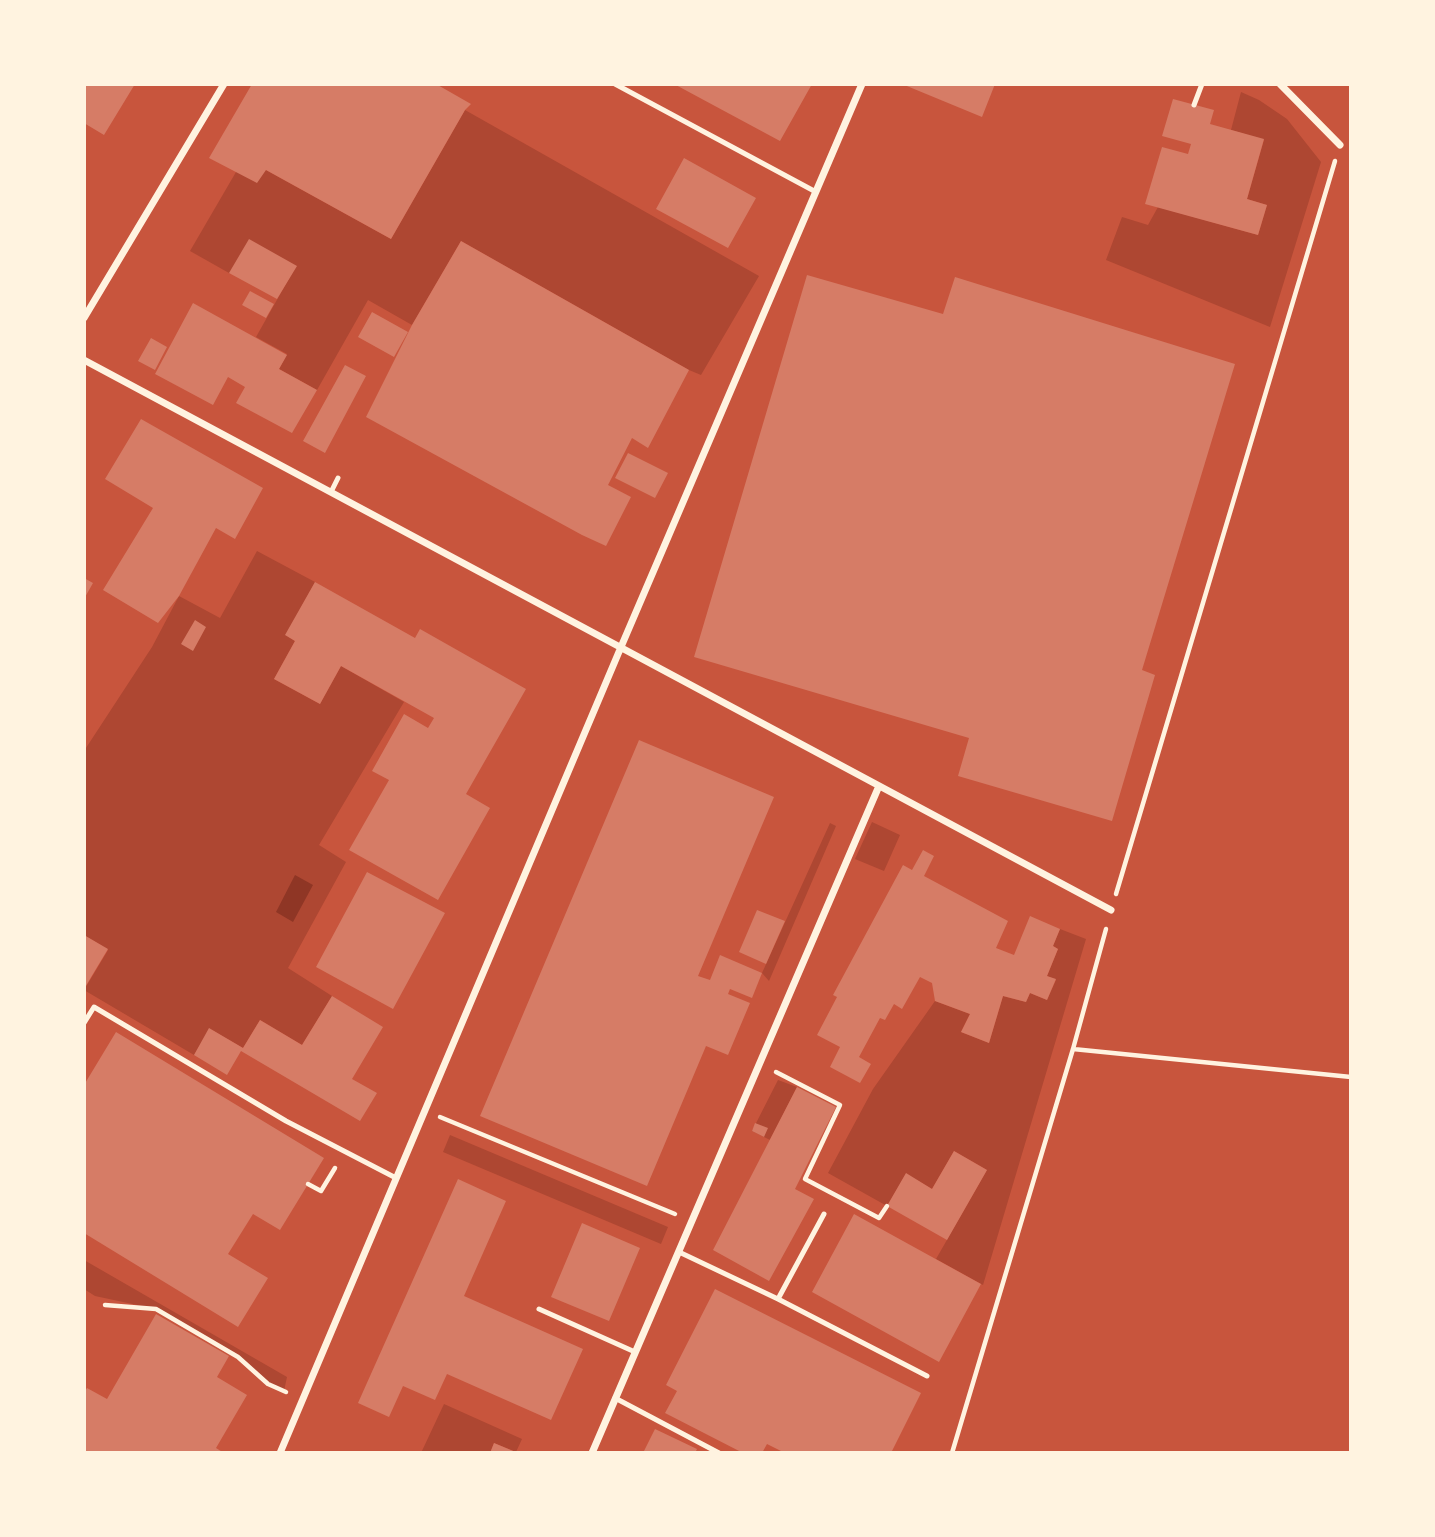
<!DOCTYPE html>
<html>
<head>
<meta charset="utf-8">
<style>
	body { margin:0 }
	#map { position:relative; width:1435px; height:1537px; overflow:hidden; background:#c8553d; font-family:Roboto,sans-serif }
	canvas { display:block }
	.frame { position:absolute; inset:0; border:86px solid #fff3e0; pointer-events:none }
</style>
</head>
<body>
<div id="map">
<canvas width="1435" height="1537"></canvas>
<div class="frame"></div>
</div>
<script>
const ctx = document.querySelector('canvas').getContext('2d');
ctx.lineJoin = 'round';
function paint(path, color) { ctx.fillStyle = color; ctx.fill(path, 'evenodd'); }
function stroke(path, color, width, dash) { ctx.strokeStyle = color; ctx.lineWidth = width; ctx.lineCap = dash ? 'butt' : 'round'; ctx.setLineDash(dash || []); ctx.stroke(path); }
const green = new Path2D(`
	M 1241,92 L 1259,100 L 1287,119 L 1321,162 L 1270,327 L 1106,260 L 1122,217 L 1148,225 L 1158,207 L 1258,235 L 1267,205 L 1247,199 L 1264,140 L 1231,130 Z
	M 465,110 L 759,276 L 701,375 L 689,370 L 461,241 L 412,325 L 368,300 L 317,390 L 279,369 L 287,354 L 256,337 L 296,266 L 229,273 L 190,251 L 236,172 L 266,170 L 391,239 Z
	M 257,551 L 315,582 L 286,635 L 295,641 L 274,679 L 320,704 L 341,666 L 404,702 L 319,845 L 346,862 L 288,968 L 332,996 L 302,1045 L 260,1020 L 243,1048 L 210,1029 L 194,1055 L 84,990 L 108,950 L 84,935 L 84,751 L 152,647 L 179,596 L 220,618 Z
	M 872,822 L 900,835 L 884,871 L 855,859 Z
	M 830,823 L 836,826 L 769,981 L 762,973 Z
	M 1060,929 L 1086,939 L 983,1285 L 936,1259 L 987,1170 L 954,1151 L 932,1189 L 906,1174 L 887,1206 L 828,1173 L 873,1089 L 935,1001 L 970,1014 L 961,1032 L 989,1043 L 1003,996 L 1026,1002 L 1030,993 L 1047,1000 L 1056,980 L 1047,976 L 1058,949 L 1053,946 Z
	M 778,1080 L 797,1087 L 770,1140 L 752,1131 Z
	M 450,1135 L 668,1227 L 661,1244 L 443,1152 Z
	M 84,1260 L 287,1377 L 284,1391 L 268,1384 L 238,1357 L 156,1309 L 95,1296 L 84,1289 Z
	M 444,1404 L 522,1439 L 516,1452 L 494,1443 L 490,1453 L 421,1453 Z`);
const water = new Path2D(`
	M 295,875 L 313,885 L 293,922 L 276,912 Z`);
const building = new Path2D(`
	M 84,84 L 135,84 L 104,135 L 84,123 Z
	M 252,84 L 436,84 L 471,104 L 465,110 L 391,239 L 266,170 L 257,183 L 209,158 Z
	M 674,84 L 812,84 L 780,141 Z
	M 902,84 L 995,84 L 982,117 Z
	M 1173,99 L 1214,110 L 1210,124 L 1264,139 L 1247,199 L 1267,205 L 1258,235 L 1145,204 L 1162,147 L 1188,154 L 1191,144 L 1162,136 Z
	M 684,158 L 756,198 L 728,248 L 656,209 Z
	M 249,239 L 297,266 L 277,299 L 229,273 Z
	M 461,241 L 689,370 L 648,448 L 632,438 L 608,485 L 631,497 L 606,546 L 582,535 L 366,417 L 412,325 Z
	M 807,275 L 943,314 L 955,277 L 1235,364 L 1142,670 L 1155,675 L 1112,821 L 958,776 L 969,738 L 694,657 Z
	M 250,291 L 274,304 L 266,318 L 242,305 Z
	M 193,303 L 287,355 L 279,369 L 317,390 L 292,433 L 236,403 L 245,387 L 228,377 L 213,405 L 155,374 Z
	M 372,312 L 408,332 L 394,357 L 358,337 Z
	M 151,338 L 167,347 L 155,370 L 138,361 Z
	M 345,365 L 366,376 L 325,453 L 303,441 Z
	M 141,419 L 263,488 L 235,539 L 216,528 L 179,596 L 158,623 L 103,590 L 153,508 L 105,479 Z
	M 628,453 L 668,473 L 655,498 L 615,478 Z
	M 84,578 L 93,583 L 84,599 Z
	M 315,582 L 415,638 L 420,629 L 526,689 L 466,794 L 490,808 L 438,900 L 349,850 L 389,780 L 372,771 L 404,714 L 428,728 L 434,718 L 341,666 L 320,704 L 274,679 L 295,641 L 285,635 Z
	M 195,620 L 206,627 L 193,651 L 181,644 Z
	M 639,740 L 774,797 L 698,976 L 710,980 L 720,955 L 762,973 L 752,998 L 730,989 L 728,994 L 750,1003 L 728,1055 L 706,1046 L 647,1186 L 480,1116 Z
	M 923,850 L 934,856 L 924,876 L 1008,921 L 996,948 L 1014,955 L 1030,916 L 1060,929 L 1053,946 L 1058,949 L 1047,976 L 1056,979 L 1047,1000 L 1030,993 L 1026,1002 L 1003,996 L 989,1043 L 961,1032 L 970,1014 L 935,1001 L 932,983 L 920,977 L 902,1009 L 894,1004 L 885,1020 L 880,1018 L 859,1057 L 871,1064 L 860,1083 L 830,1067 L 840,1047 L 817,1035 L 837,997 L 833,995 L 903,865 L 912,870 Z
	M 367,872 L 445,913 L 393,1009 L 316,967 Z
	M 757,910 L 785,921 L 766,964 L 739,952 Z
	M 84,935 L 108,949 L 84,989 Z
	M 332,996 L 383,1027 L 352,1079 L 377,1093 L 360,1121 L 241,1051 L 227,1075 L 194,1055 L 209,1028 L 243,1048 L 260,1020 L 302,1045 Z
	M 116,1032 L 324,1158 L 280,1230 L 253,1214 L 228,1254 L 268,1278 L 238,1327 L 84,1233 L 84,1085 Z
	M 797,1087 L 836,1107 L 795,1189 L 814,1199 L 769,1281 L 713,1250 Z
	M 755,1123 L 768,1128 L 764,1137 L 752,1131 Z
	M 954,1151 L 987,1170 L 947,1240 L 887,1206 L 906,1173 L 932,1189 Z
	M 458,1179 L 506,1201 L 464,1296 L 583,1349 L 551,1420 L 447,1374 L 435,1400 L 403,1386 L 389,1417 L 358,1403 Z
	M 854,1214 L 981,1284 L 939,1362 L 812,1292 Z
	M 582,1223 L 640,1248 L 609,1321 L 551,1297 Z
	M 715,1289 L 921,1393 L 891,1453 L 785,1453 L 767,1444 L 762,1453 L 743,1453 L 665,1413 L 677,1391 L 666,1385 Z
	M 156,1314 L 229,1356 L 217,1377 L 247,1395 L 216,1448 L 224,1453 L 84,1453 L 84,1393 L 87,1388 L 107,1399 Z
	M 655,1429 L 697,1449 L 695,1453 L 643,1453 Z
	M 494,1443 L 518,1453 L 490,1453 Z`);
const path = new Path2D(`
	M 1116,894 L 1335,161
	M 1073,1049 L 1351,1077
	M 776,1072 L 840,1105 L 805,1179 L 879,1218 L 887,1206
	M 440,1117 L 675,1214
	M 308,1184 L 321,1191 L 335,1168
	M 105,1305 L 156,1309 L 238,1357 L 268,1384 L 286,1392
	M 952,1453 L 1073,1049 L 1106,929`);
const service = new Path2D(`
	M 615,84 L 816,192
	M 1194,105 L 1202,84
	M 331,492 L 338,478
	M 84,1023 L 94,1007 L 286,1121 L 396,1178
	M 679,1252 L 778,1299 L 824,1214
	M 778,1299 L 927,1376
	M 539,1309 L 635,1352
	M 615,1398 L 719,1453`);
const minor = new Path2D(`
	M 1280,84 L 1340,145
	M 84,318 L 224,84
	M 84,360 L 1111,910
	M 280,1453 L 621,647 L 862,84
	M 592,1453 L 879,786`);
paint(green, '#ae4732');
paint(water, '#8f3625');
paint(building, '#d67c66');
stroke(path, '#fff3e0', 4.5);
stroke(service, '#fff3e0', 5);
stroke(minor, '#fff3e0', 7);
</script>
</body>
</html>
